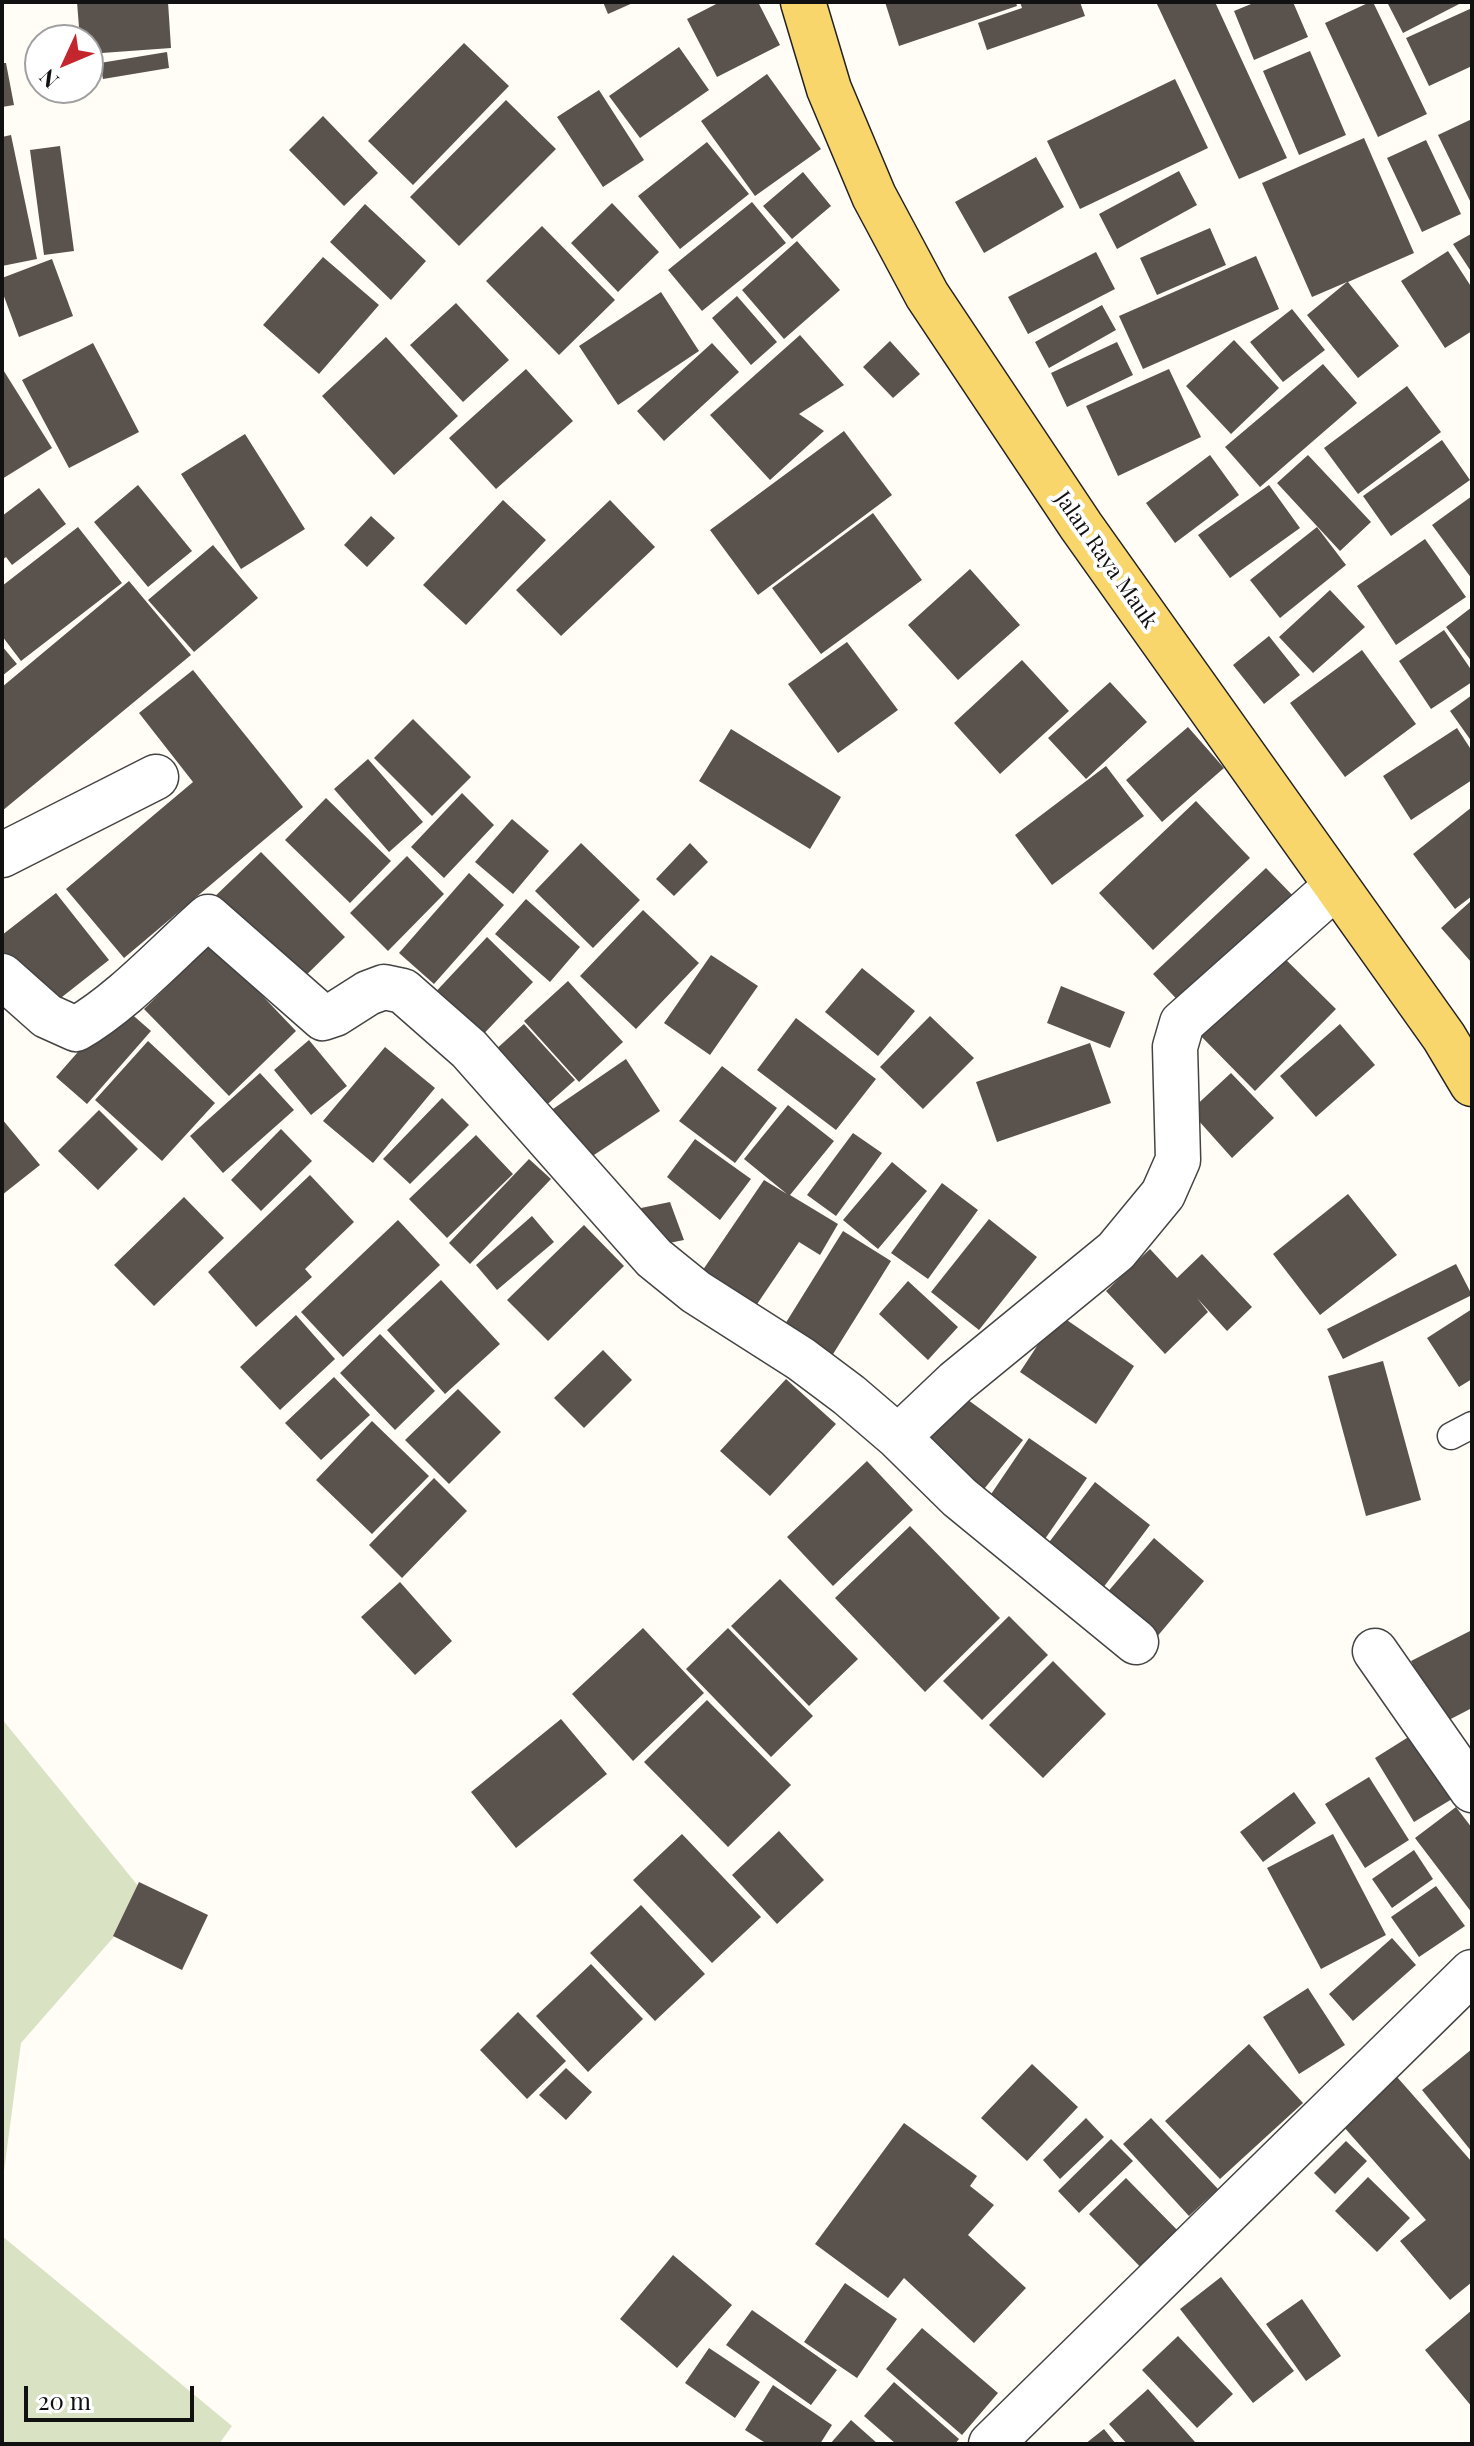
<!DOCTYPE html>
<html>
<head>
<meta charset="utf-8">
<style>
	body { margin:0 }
	#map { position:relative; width:1474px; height:2446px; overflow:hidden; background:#fffdf5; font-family:"Playfair Display",serif }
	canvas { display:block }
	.frame { position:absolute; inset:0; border:4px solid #111; pointer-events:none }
	.north { position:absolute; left:24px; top:24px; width:80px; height:80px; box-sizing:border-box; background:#fff; border:2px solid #a0a0a0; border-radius:50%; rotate:226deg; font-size:22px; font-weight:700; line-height:32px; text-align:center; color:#111 }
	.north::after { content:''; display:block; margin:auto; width:28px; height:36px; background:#c4262e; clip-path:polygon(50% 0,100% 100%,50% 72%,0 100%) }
	.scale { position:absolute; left:24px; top:2386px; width:170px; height:36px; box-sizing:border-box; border:4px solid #111; border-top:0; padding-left:10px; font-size:24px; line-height:28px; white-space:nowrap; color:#111; -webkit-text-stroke:6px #fff; paint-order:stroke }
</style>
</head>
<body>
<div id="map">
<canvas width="1474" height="2446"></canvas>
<div class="frame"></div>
<div class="north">N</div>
<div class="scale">20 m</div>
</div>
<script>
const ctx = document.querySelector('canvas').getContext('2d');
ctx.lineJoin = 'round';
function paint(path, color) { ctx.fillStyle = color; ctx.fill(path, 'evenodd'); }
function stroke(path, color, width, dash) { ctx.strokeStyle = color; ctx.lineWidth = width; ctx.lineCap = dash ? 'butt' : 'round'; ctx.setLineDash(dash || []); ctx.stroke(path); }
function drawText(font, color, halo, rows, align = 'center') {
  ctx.font = font + ' "Playfair Display",serif'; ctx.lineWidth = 8; ctx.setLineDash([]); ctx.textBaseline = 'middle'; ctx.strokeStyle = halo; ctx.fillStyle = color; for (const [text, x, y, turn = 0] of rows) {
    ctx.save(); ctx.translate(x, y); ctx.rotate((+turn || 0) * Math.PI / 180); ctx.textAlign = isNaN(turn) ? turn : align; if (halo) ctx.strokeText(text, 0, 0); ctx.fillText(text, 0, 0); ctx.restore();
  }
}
const cemetery = new Path2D(`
	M 2,1719 L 148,1898 L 21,2043 L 2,2186 Z
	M 2,2236 L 232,2426 L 219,2444 L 2,2444 Z`);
const building = new Path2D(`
	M 77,2 L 168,2 L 171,48 L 88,54 L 88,40 L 80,40 Z
	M 603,2 L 635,2 L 608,14 Z
	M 720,2 L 758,2 L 780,45 L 717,77 L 687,19 Z
	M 885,2 L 1016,2 L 1017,6 L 899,46 Z
	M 1020,2 L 1080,2 L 1085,16 L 987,50 L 978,23 L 1022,8 Z
	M 1156,2 L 1215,2 L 1287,158 L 1239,179 Z
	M 1256,2 L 1293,2 L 1308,37 L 1254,60 L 1234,11 Z
	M 1370,2 L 1373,2 L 1427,114 L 1378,137 L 1325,23 Z
	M 1387,2 L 1463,2 L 1403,33 Z
	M 1472,8 L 1472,66 L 1429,86 L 1406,38 Z
	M 464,43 L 509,86 L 413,185 L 368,141 Z
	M 679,47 L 709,90 L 640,138 L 609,96 Z
	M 1310,51 L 1346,135 L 1299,155 L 1263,71 Z
	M 167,52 L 169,68 L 103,79 L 100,63 Z
	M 2,63 L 6,63 L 14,105 L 2,107 Z
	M 767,74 L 821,149 L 755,196 L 701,121 Z
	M 1175,79 L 1208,148 L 1080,209 L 1047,141 Z
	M 599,90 L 644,160 L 603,187 L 557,117 Z
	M 506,100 L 556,149 L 459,246 L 410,197 Z
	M 323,116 L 378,173 L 344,206 L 289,150 Z
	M 1472,119 L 1472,205 L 1438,135 Z
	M 11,135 L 37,259 L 2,266 L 2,137 Z
	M 1364,138 L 1414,253 L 1348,282 L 1399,346 L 1358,378 L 1307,315 L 1347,282 L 1312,297 L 1262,183 Z
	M 1426,140 L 1461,214 L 1422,232 L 1387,158 Z
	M 707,142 L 749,194 L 680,249 L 638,196 Z
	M 60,146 L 74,251 L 44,255 L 30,150 Z
	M 1036,157 L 1064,207 L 984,253 L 955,202 Z
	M 1179,171 L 1197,205 L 1117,249 L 1099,214 Z
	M 803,172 L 831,206 L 792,239 L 763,206 Z
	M 752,202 L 786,243 L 702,311 L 668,270 Z
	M 612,203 L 659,252 L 618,292 L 571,243 Z
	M 365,204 L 426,261 L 391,300 L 330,242 Z
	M 542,226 L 615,300 L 559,355 L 486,281 Z
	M 1210,228 L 1226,265 L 1157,295 L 1140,258 Z
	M 1471,234 L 1472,236 L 1472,273 L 1453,244 Z
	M 797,241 L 840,290 L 784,339 L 742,290 Z
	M 1448,251 L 1472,288 L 1472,331 L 1445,348 L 1401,281 Z
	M 1096,252 L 1115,289 L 1028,334 L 1008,297 Z
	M 1256,256 L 1279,309 L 1143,369 L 1119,316 Z
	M 323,257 L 379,305 L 319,374 L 263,325 Z
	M 52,259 L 73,316 L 19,337 L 2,291 L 2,278 Z
	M 661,292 L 699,351 L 618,405 L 579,346 Z
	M 737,296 L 777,342 L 751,365 L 712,318 Z
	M 456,303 L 509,360 L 463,402 L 410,345 Z
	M 1102,305 L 1116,330 L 1049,368 L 1035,342 Z
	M 1292,309 L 1325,350 L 1283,382 L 1250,342 Z
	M 800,335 L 844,385 L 799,414 L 824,431 L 770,480 L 710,415 Z
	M 386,337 L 458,416 L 394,475 L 322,396 Z
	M 1234,340 L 1279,388 L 1231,434 L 1186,386 Z
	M 890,341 L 920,374 L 893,398 L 863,367 Z
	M 1117,342 L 1133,375 L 1067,407 L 1051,373 Z
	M 93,343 L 139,432 L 69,468 L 22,380 Z
	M 712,343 L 739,372 L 664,441 L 637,411 Z
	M 1323,364 L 1357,403 L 1260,487 L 1225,447 Z
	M 2,368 L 52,448 L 2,479 Z
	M 526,369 L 573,421 L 496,489 L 449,438 Z
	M 1169,369 L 1201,437 L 1118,476 L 1086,406 Z
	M 1407,386 L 1441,432 L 1358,494 L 1324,448 Z
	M 844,431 L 892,495 L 758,595 L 710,530 Z
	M 245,434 L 305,529 L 241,569 L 181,474 Z
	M 1442,440 L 1470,480 L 1391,536 L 1363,496 Z
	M 1210,455 L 1239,495 L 1175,543 L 1146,503 Z
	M 1308,455 L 1371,522 L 1340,551 L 1277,483 Z
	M 138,485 L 192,551 L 148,587 L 94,522 Z
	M 1269,485 L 1300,528 L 1230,578 L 1198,535 Z
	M 39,488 L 66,524 L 12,565 L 6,557 L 2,560 L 2,516 Z
	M 1472,496 L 1472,579 L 1432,525 Z
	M 503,500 L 546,540 L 466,625 L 423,585 Z
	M 610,500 L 655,547 L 561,636 L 516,590 Z
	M 873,513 L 922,580 L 821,654 L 772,588 Z
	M 371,516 L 395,538 L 367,567 L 344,545 Z
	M 78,527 L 122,583 L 21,661 L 2,636 L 2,586 Z
	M 1317,527 L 1346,565 L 1280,618 L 1250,580 Z
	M 1425,539 L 1466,597 L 1396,645 L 1357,586 Z
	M 213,545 L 258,598 L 194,652 L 148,600 Z
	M 970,569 L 1020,625 L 958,680 L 908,625 Z
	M 129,581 L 191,655 L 2,811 L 2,687 Z
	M 1330,590 L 1365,627 L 1313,673 L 1279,637 Z
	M 1472,607 L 1472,662 L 1446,627 Z
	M 1444,630 L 1472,671 L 1472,682 L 1431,709 L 1399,661 Z
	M 1269,636 L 1300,675 L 1264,704 L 1233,665 Z
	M 847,642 L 898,710 L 838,753 L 788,684 Z
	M 2,646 L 17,664 L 2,676 Z
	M 1362,650 L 1416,724 L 1345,777 L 1290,703 Z
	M 1022,660 L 1069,711 L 1000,774 L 954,723 Z
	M 193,670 L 303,807 L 124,958 L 66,889 L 193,782 L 139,713 Z
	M 1110,682 L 1147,722 L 1086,779 L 1048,738 Z
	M 1472,695 L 1472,742 L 1450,711 Z
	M 413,719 L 471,777 L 432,816 L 374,758 Z
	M 1188,727 L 1224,768 L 1162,822 L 1126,780 Z
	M 1457,728 L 1472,751 L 1472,780 L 1411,820 L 1383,776 Z
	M 731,729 L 841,797 L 810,849 L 699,781 Z
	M 368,759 L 423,822 L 389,852 L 334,789 Z
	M 1106,766 L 1144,816 L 1052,885 L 1015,835 Z
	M 462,793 L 494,825 L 444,878 L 411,847 Z
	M 326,798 L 391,861 L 350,903 L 285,840 Z
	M 1196,801 L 1250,858 L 1153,950 L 1099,893 Z
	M 1472,807 L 1472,896 L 1455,909 L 1413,854 Z
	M 512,819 L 549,851 L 513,894 L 475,862 Z
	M 581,843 L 640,900 L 593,948 L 535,891 Z
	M 690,843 L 708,862 L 674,896 L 656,879 Z
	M 261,852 L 345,937 L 293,988 L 209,902 Z
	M 407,856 L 444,894 L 388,951 L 350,913 Z
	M 1266,868 L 1299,902 L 1186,1009 L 1153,974 Z
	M 469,873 L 504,905 L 434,984 L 399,953 Z
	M 56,893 L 109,960 L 48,1008 L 2,950 L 2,935 Z
	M 526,899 L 580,947 L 550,982 L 495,934 Z
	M 1472,900 L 1472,963 L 1441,928 Z
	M 643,910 L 699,963 L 636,1029 L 580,976 Z
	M 487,937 L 533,982 L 476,1042 L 430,998 Z
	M 212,943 L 296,1031 L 229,1096 L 144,1009 Z
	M 1272,946 L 1336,1009 L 1255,1091 L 1191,1026 Z
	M 711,955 L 758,986 L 710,1055 L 664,1023 Z
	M 862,968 L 915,1011 L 878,1056 L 825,1012 Z
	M 568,981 L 623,1042 L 579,1082 L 524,1021 Z
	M 1061,986 L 1125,1012 L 1110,1048 L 1047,1023 Z
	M 120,1004 L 151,1031 L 87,1104 L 56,1077 Z
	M 930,1016 L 974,1058 L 923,1109 L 880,1067 Z
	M 796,1018 L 876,1079 L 836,1130 L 757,1070 Z
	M 524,1024 L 575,1080 L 534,1116 L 484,1060 Z
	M 1340,1024 L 1375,1065 L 1316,1117 L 1280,1076 Z
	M 309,1040 L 347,1086 L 311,1115 L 274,1070 Z
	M 148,1041 L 215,1103 L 162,1161 L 95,1100 Z
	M 1090,1043 L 1111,1103 L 997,1142 L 976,1082 Z
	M 385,1047 L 435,1088 L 373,1163 L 323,1121 Z
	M 626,1059 L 660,1111 L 585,1161 L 550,1111 Z
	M 722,1066 L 777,1108 L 735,1163 L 679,1121 Z
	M 260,1073 L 294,1110 L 223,1173 L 190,1136 Z
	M 1231,1073 L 1274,1118 L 1232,1158 L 1190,1111 Z
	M 442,1098 L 469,1125 L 410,1184 L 383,1159 Z
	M 788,1105 L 834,1141 L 790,1195 L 838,1224 L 820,1255 L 799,1242 L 745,1322 L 692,1286 L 764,1180 L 787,1194 L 744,1159 Z
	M 99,1110 L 138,1149 L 98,1190 L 58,1151 Z
	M 2,1119 L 40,1165 L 2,1195 Z
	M 281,1129 L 312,1161 L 261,1211 L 231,1180 Z
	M 853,1133 L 882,1153 L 836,1216 L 807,1195 Z
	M 476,1135 L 513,1174 L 447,1238 L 409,1199 Z
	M 695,1139 L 751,1179 L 720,1220 L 667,1177 Z
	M 529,1159 L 551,1179 L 470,1264 L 449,1243 Z
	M 892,1162 L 927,1191 L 878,1249 L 843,1220 Z
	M 310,1175 L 354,1222 L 305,1269 L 312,1277 L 256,1327 L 208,1272 Z
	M 942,1183 L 978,1210 L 928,1279 L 891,1253 Z
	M 1348,1194 L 1397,1255 L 1320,1315 L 1273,1254 Z
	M 184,1197 L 224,1238 L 154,1306 L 114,1265 Z
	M 670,1202 L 684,1240 L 654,1246 L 641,1208 Z
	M 532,1216 L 554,1242 L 497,1290 L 476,1265 Z
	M 989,1219 L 1037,1257 L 979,1330 L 931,1292 Z
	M 398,1220 L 440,1265 L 343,1357 L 301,1312 Z
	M 584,1225 L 624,1266 L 548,1341 L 507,1300 Z
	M 843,1231 L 891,1261 L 825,1367 L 777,1337 Z
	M 1150,1249 L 1177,1278 L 1202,1254 L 1252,1307 L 1227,1331 L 1197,1298 L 1208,1312 L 1165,1354 L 1106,1291 Z
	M 1456,1264 L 1472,1295 L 1343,1359 L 1327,1329 Z
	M 441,1280 L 500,1344 L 445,1394 L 387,1330 Z
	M 908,1281 L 958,1327 L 928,1360 L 879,1314 Z
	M 1472,1309 L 1472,1379 L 1459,1387 L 1427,1338 Z
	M 1058,1314 L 1134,1366 L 1096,1424 L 1020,1372 Z
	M 296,1315 L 335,1359 L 280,1410 L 240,1367 Z
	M 380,1334 L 435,1391 L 395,1430 L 340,1373 Z
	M 603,1350 L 632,1380 L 584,1428 L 554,1398 Z
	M 1383,1361 L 1421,1500 L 1366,1516 L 1328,1376 Z
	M 334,1377 L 370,1415 L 321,1460 L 285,1423 Z
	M 786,1379 L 836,1424 L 770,1496 L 720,1451 Z
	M 458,1389 L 501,1432 L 449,1484 L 405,1440 Z
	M 953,1389 L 1023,1440 L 977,1498 L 910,1444 Z
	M 372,1421 L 429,1476 L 372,1534 L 316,1480 Z
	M 1029,1438 L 1087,1478 L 1036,1552 L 979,1512 Z
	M 867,1461 L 913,1510 L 833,1586 L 787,1537 Z
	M 434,1478 L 467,1511 L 402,1578 L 369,1545 Z
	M 1095,1482 L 1150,1525 L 1094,1600 L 1037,1558 Z
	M 910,1526 L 1000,1618 L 925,1692 L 835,1598 Z
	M 1154,1538 L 1204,1581 L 1150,1645 L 1099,1602 Z
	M 780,1579 L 858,1659 L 809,1706 L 731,1626 Z
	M 400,1582 L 452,1641 L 415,1675 L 361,1617 Z
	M 1009,1616 L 1048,1655 L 982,1720 L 943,1681 Z
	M 643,1628 L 704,1693 L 633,1761 L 572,1694 Z
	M 728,1628 L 813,1716 L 771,1757 L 686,1669 Z
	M 1472,1630 L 1472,1708 L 1443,1723 L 1411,1661 Z
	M 1053,1661 L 1106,1714 L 1043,1778 L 989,1725 Z
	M 707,1700 L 791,1785 L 728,1847 L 644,1762 Z
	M 561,1719 L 607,1774 L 516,1848 L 471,1792 Z
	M 1418,1731 L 1457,1796 L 1414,1822 L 1375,1758 Z
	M 1369,1777 L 1409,1840 L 1365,1868 L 1325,1804 Z
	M 1294,1792 L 1316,1823 L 1263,1862 L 1240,1832 Z
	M 1456,1807 L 1472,1828 L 1472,1913 L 1415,1838 Z
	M 779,1831 L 824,1880 L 777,1924 L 732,1875 Z
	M 682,1834 L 761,1917 L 712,1963 L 633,1880 Z
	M 1333,1834 L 1386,1935 L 1321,1969 L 1267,1868 Z
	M 1414,1850 L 1433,1879 L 1392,1908 L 1372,1879 Z
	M 139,1882 L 208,1915 L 182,1970 L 113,1936 Z
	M 1436,1886 L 1465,1926 L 1419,1957 L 1391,1917 Z
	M 641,1905 L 705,1974 L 655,2021 L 590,1953 Z
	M 1392,1938 L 1416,1965 L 1353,2021 L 1329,1994 Z
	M 591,1964 L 643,2019 L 588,2072 L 536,2016 Z
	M 1308,1988 L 1345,2045 L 1299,2074 L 1263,2017 Z
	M 518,2012 L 566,2061 L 527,2099 L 480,2050 Z
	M 1249,2044 L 1303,2103 L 1220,2179 L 1165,2121 Z
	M 1472,2049 L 1472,2152 L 1422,2090 Z
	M 1032,2064 L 1078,2107 L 1027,2161 L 981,2118 Z
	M 566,2068 L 592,2092 L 566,2120 L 539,2095 Z
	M 1397,2077 L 1472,2162 L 1472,2282 L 1450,2300 L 1400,2241 L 1426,2220 L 1343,2126 Z
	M 1086,2118 L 1104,2137 L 1060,2179 L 1043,2160 Z
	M 1151,2118 L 1218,2189 L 1189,2216 L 1123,2144 Z
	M 904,2123 L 977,2176 L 970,2186 L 994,2205 L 968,2235 L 1026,2288 L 974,2343 L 904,2278 L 888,2298 L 815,2244 Z
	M 1111,2139 L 1133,2161 L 1079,2213 L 1058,2191 Z
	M 1346,2141 L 1367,2161 L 1335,2194 L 1314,2173 Z
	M 1368,2177 L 1410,2218 L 1377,2252 L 1335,2211 Z
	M 1126,2178 L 1189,2242 L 1151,2278 L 1089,2214 Z
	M 673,2255 L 732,2305 L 677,2368 L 620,2319 Z
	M 1221,2277 L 1294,2371 L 1253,2403 L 1180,2309 Z
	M 845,2283 L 897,2319 L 857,2378 L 804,2342 Z
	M 1302,2299 L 1341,2356 L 1306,2381 L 1266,2324 Z
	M 752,2310 L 837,2370 L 811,2405 L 726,2345 Z
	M 1472,2310 L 1472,2407 L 1425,2350 Z
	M 922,2328 L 998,2393 L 962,2435 L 886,2369 Z
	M 1178,2336 L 1233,2394 L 1197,2428 L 1142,2370 Z
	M 709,2348 L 760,2382 L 735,2418 L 685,2383 Z
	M 894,2382 L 959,2439 L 955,2444 L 896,2444 L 864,2416 Z
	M 773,2385 L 832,2425 L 820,2444 L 767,2444 L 745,2430 Z
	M 1148,2389 L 1195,2442 L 1193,2444 L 1127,2444 L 1109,2424 Z
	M 851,2420 L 878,2444 L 830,2444 Z
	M 1104,2429 L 1116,2444 L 1085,2444 Z`);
const lane = new Path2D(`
	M 1451,1436 L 1472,1425`);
const street = new Path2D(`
	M 2,855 L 156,777
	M 2,976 L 47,1016 L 76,1029 C 123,1002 167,953 208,917 L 323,1018 L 335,1014 L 368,993 L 384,987 L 403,991 L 469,1049 L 654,1258 L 696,1292 L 801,1359 L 849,1395 L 898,1437 L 959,1497 L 1136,1642
	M 898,1437 L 956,1382 L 1116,1251 L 1163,1194 L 1178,1160 L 1175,1047 L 1182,1023 L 1336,886
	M 1375,1651 L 1472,1790
	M 991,2444 L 1472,1972`);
const primary = new Path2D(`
	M 803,2 L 829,89 L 874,196 L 927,295 L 1081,526 L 1444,1037 L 1472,1084`);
const streetNames = [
	["Jalan Raya Mauk",1106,560,55]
];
paint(cemetery, '#d9e3c4');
paint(building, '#5a524d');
stroke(lane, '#444', 29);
stroke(street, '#444', 47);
stroke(primary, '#222', 47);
stroke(lane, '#fff', 26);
stroke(street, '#fff', 44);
stroke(primary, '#f9d66b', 44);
drawText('22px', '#111', '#fff', streetNames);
</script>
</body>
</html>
